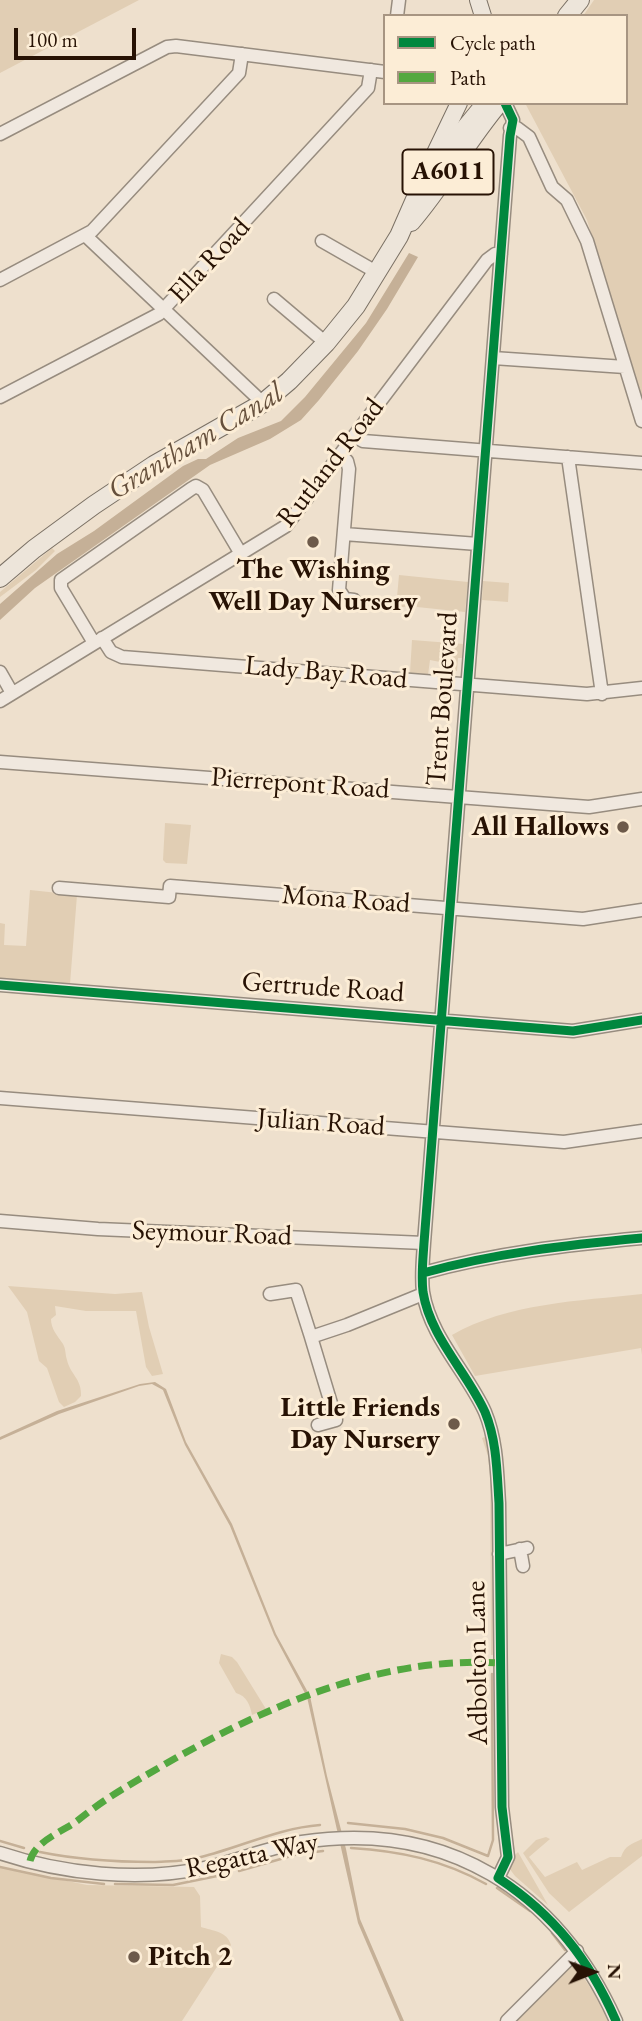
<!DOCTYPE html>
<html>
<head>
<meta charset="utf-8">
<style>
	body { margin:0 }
	#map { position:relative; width:642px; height:2021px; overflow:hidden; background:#eee0cd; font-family:"EB Garamond",serif }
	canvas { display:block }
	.legend { position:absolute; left:383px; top:14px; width:245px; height:91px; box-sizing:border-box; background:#fcedd6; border:2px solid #a79582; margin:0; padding:9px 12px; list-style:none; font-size:21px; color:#271204 }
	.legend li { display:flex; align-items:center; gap:14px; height:35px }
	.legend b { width:35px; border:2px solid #a79582 }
	.north { position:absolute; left:558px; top:1937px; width:70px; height:70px; -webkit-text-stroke:5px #fcedd6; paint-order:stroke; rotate:89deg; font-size:19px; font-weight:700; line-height:28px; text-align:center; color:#271204 }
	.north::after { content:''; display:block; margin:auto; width:24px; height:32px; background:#271204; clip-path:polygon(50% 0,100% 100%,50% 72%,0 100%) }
	.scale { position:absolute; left:14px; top:28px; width:122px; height:32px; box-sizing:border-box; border:4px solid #271204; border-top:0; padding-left:9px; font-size:21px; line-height:24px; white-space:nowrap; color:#271204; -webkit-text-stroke:5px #fcedd6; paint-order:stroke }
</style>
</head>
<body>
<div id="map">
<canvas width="642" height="2021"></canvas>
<ul class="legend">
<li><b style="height:9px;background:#00873e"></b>Cycle path</li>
<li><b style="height:9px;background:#53a840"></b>Path</li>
</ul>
<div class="north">N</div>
<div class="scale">100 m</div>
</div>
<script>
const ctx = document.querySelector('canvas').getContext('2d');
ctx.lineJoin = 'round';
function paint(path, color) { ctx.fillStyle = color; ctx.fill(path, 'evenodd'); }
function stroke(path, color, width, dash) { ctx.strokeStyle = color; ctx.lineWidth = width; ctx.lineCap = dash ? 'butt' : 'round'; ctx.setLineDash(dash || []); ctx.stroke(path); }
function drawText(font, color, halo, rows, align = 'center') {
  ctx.font = font + ' "EB Garamond",serif'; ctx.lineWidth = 6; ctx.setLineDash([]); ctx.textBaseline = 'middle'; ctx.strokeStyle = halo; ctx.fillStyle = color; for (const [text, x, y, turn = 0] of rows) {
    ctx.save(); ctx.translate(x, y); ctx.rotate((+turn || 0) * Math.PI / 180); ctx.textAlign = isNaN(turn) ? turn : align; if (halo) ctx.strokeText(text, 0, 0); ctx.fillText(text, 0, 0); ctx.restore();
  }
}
const green = new Path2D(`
	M 0,0 L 139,0 L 0,73 Z
	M 594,0 L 642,0 L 642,400 L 587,220 L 525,103 L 626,103 L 626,16 L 583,16 Z
	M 52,548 L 55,551 L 36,570 L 0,597 L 0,592 Z
	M 399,575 L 468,582 L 465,612 L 417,607 L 416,601 L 412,601 L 411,606 L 396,608 Z
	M 483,581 L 509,583 L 508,602 L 482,600 Z
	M 412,640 L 463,644 L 462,658 L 458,658 L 457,671 L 451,670 L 452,658 L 441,657 L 440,662 L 430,660 L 428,675 L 410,673 Z
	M 165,823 L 191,825 L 187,864 L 166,863 L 163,860 Z
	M 30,890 L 77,895 L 70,984 L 0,978 L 0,923 L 5,924 L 4,945 L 26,946 Z
	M 8,1286 L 115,1294 L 142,1292 L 149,1327 L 163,1374 L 152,1376 L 146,1367 L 136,1311 L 86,1311 L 55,1306 L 56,1315 L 51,1319 C 51,1329 57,1335 63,1344 C 66,1349 65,1354 67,1360 C 70,1374 82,1379 81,1396 L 75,1402 L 64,1407 L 59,1402 L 47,1368 L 39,1361 L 27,1312 Z
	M 642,1294 L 642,1355 L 641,1348 L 475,1376 L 452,1335 C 508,1303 579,1301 642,1294 Z
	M 487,1436 L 492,1461 L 496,1613 L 493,1655 L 491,1655 L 490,1475 L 488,1456 L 482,1438 Z
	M 221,1654 L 232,1657 L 237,1662 L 266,1709 L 252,1715 C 250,1705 247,1696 236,1693 L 219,1663 Z
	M 546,1837 L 550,1839 L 529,1857 L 545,1877 L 577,1862 L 582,1870 L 610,1857 L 621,1857 C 625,1845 632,1844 642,1839 L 642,1856 L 569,1912 L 549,1893 L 523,1853 L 536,1840 Z
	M 518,1852 L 548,1905 L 515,1876 L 509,1868 L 514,1856 Z
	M 0,1867 L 87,1885 L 194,1887 L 200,1896 L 201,1927 C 213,1931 227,1931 231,1945 L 182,2021 L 0,2021 Z
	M 570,1963 L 575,1964 L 595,1995 L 608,2021 L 512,2021 Z`);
const water = new Path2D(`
	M 409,253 L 418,257 L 387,309 L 358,351 L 319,400 L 301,420 L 270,439 L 210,465 L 35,588 L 0,620 L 0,604 L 57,554 L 94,531 L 183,466 L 198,459 L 206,459 L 238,438 L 281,421 L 305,397 L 366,323 Z
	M 155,1382 L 166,1389 L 186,1442 L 232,1524 L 276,1634 L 310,1696 L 327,1776 L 346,1849 L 360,1919 L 404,2021 L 400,2021 L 358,1923 L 307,1697 L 274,1635 L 230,1526 L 185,1445 L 163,1390 L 152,1384 L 139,1386 L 59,1414 L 0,1440 L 0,1437 L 57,1411 L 140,1384 Z`);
const stream = new Path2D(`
	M 348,1823 L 405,1829 L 443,1838 L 488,1856 L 493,1840 L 492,1674
	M 0,1841 L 24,1848
	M 351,1848 C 400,1851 443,1860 486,1884
	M 40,1852 C 79,1860 114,1862 153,1862 C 169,1861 185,1862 201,1857 C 241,1847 279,1828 320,1825
	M 0,1867 L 51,1878 L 104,1884
	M 239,1871 L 298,1854 L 323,1851
	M 115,1884 L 173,1885 L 227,1874
	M 497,1888 L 530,1911
	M 552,1933 L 565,1950`);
const minor = new Path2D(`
	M 397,16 L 399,0
	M 510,128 L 517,128 L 529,137 L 552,187 L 567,200 L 587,241 L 642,421
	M 0,134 L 167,47 L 176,46 L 385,72
	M 86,236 L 263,403
	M 322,241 L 378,273
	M 0,280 L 92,231 L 239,73 L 242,54
	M 274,299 L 326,343
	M 493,358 L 625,367
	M 0,397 L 159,314 L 368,88 L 371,70
	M 354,436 L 363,441 L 642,463
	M 340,455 L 347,461 L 349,469 L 339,590 L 345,599 L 354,600
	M 568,457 L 602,694
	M 344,534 L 478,544
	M 102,638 L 111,652 L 122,657 L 587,694 L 642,688
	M 94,643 L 61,588 L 61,580 L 191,489 L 196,486 L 203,490 L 241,554
	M 0,672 L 12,693
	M 0,701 L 286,526 L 487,260 L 495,254 L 501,254
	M 0,762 L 589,807 L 642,799
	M 59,888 L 169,897 L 170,886 L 583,919 L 642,910
	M 0,985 L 573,1031 L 642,1020
	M 0,1098 L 564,1142 L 642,1131
	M 0,1221 L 98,1229 L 424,1243
	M 423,1273 C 495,1253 567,1245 642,1238
	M 270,1294 L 296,1290 L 311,1337
	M 318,1425 L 336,1420 L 311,1337 L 347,1325 L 423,1294
	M 520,1549 L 523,1566
	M 499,1554 L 527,1548
	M 0,1853 C 63,1874 139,1882 204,1868 C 237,1861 269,1847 302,1842 C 446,1820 557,1890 616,2021
	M 498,1878 L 508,1857 L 502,1807 L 499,1503 C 497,1473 497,1441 485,1412 C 467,1372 430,1337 423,1292 C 421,1276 423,1259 424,1243 L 510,136 L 513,120 L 505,103
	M 507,2021 L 577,1951`);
const major = new Path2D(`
	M 478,0 L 483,16
	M 424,176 L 459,103`);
const highway = new Path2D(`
	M 567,16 L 580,0
	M 411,222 C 443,185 467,141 499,103
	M 0,578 L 34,549 L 94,505 L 154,465 L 263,403 L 289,381 L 326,343 L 356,306 L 399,236 L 417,195 L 449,148 L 486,103`);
const quiet = new Path2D(`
	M 30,1861 C 35,1841 62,1832 77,1821 C 108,1796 133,1783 167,1763 C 269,1705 380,1656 500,1663`);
const cycleway = new Path2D(`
	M 505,103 L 513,120 L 510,136 L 424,1243 C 423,1259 421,1276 423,1292 C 430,1337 467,1372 485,1412 C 497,1441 497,1473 499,1503 L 502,1807 L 508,1857 L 498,1878 C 554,1915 589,1959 616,2021
	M 0,985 L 573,1031 L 642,1020
	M 423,1273 C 495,1253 567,1245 642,1238`);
const markers = [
	[313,542,7,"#6d5a4a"],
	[623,827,7,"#6d5a4a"],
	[454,1424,7,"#6d5a4a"],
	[134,1957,7,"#6d5a4a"]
];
const shields = [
	[448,172,91]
];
const shieldNames = [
	["A6011",448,172]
];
const streetNames = [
	["Ella Road",210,261,-47],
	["Rutland Road",331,463,-52],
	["Lady Bay Road",326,673,5],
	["Trent Boulevard",443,699,-86],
	["Pierrepont Road",300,784,4],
	["Mona Road",346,900,4],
	["Gertrude Road",323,988,4],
	["Julian Road",321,1123,4],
	["Seymour Road",212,1234,2],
	["Adbolton Lane",478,1663,-91],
	["Regatta Way",252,1856,-12]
];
const poiNames = [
	["The Wishing",313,570,"center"],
	["Well Day Nursery",313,602,"center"],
	["All Hallows",609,827],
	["Little Friends",440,1408],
	["Day Nursery",440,1440],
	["Pitch 2",148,1957,"left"]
];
const waterNames = [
	["Grantham Canal",196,442,-31]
];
paint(green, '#e1ceb4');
paint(water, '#c5b097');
stroke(stream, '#c5b097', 2.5);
stroke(minor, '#978c7f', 15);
stroke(major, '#7a7064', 18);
stroke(highway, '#7a7064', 20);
stroke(minor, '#f0e8df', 12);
stroke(major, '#ede5da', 16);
stroke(highway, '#ede5da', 18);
stroke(quiet, '#53a840', 7, [14, 7]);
stroke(cycleway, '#00873e', 9);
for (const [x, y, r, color] of markers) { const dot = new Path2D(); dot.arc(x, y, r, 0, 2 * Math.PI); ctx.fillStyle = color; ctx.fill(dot); stroke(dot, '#fcedd6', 2.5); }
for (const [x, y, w] of shields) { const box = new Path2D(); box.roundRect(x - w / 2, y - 22.5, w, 45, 5); ctx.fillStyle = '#fcedd6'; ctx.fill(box); stroke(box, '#271204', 2); }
drawText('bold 26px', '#271204', null, shieldNames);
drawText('28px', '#271204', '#fcedd6', streetNames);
drawText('bold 28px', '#271204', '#fcedd6', poiNames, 'right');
drawText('italic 30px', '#66503c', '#fcedd6', waterNames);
</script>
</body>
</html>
